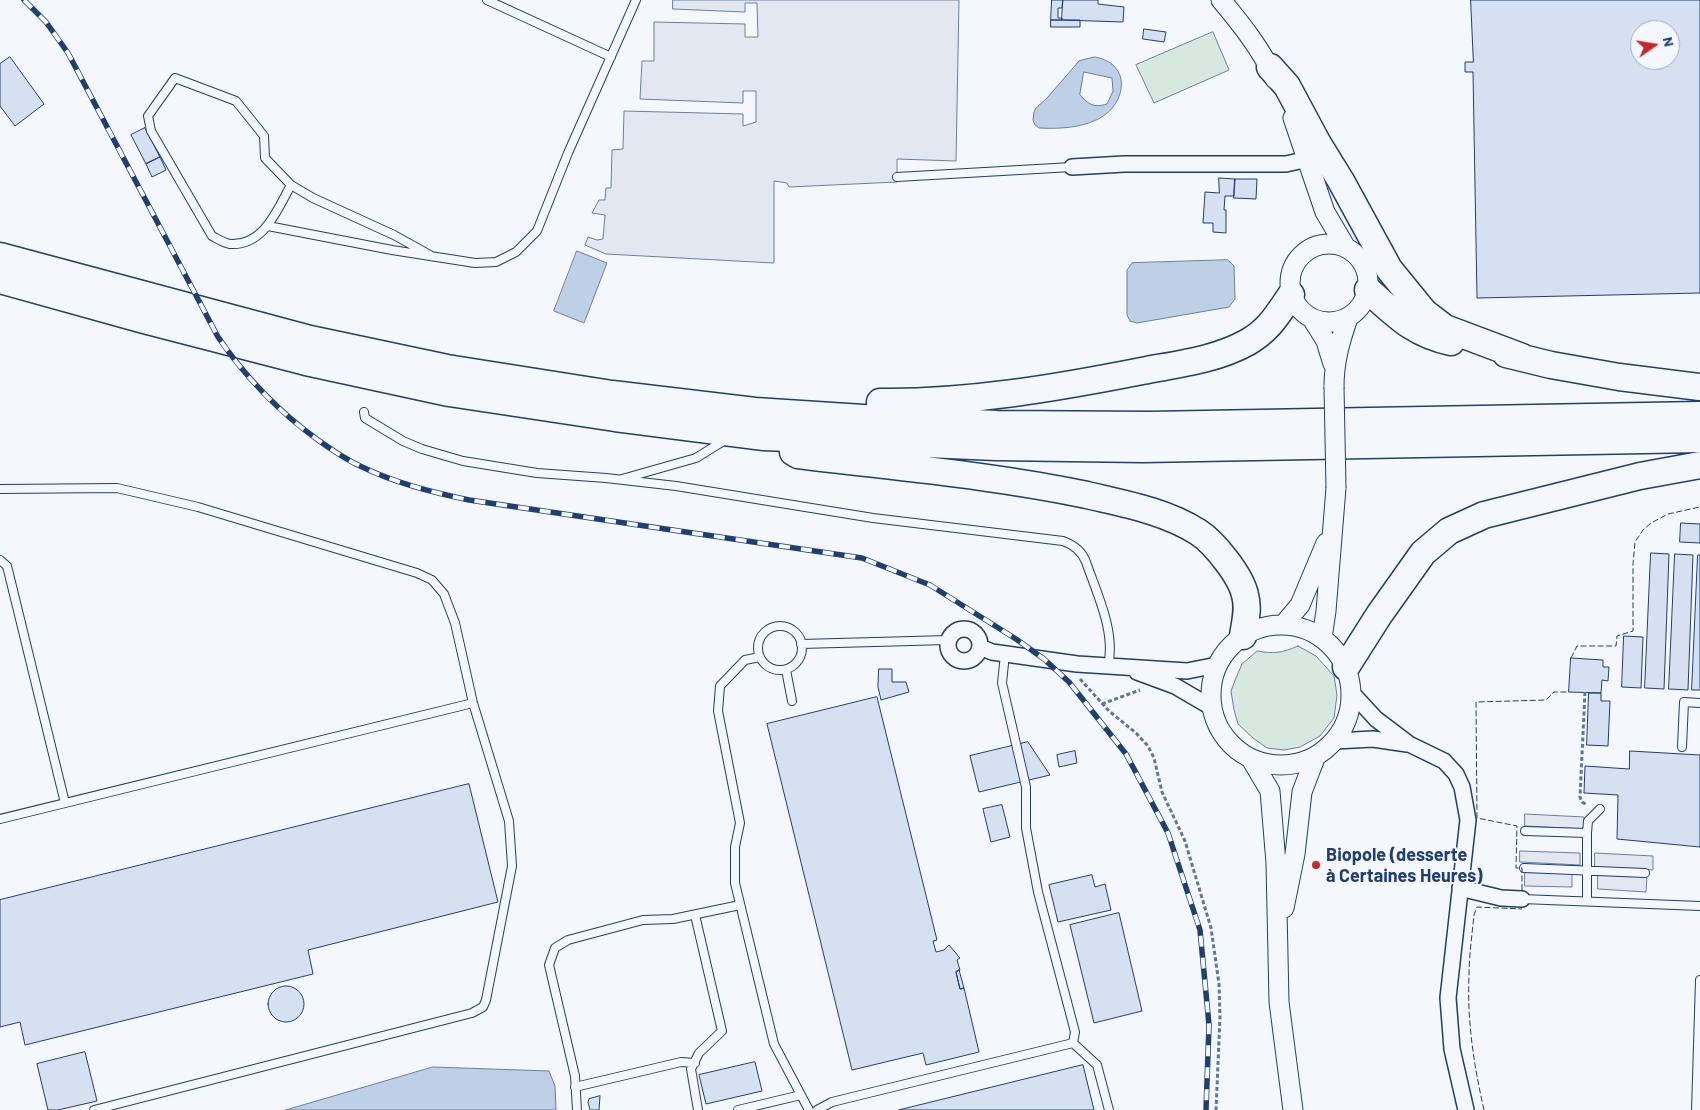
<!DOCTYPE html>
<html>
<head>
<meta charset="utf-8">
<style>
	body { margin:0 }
	#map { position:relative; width:1700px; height:1110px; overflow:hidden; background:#f4f7fb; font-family:Barlow,sans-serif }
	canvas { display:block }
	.north { position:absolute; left:1630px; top:20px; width:50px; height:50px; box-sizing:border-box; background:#f4f7fb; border:1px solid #9eadc5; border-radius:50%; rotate:77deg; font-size:14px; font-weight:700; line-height:20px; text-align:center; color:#1d3f73 }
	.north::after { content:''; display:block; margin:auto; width:18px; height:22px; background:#c62828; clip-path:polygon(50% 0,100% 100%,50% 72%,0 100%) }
</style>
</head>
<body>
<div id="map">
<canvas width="1700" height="1110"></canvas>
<div class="north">N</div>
</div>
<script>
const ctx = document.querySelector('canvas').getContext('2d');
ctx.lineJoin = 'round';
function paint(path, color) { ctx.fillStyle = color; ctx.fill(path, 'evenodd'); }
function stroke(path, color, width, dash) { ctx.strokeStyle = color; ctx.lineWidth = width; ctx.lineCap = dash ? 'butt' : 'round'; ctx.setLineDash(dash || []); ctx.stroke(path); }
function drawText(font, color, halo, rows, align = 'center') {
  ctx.font = font + ' Barlow,sans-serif'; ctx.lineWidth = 4; ctx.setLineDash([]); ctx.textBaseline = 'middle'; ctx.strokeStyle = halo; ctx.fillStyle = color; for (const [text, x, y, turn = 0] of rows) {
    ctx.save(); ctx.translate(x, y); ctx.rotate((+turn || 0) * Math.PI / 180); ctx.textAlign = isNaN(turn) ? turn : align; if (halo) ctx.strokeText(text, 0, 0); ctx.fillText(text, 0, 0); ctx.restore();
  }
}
const green = new Path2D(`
	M 1213,32 L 1229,70 L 1154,103 L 1136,65 Z
	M 1298,646 L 1316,656 L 1334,676 L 1337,695 L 1334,718 L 1320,736 L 1300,747 L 1284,750 L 1267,748 L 1253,738 L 1238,724 L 1234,710 L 1231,691 L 1236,678 L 1242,664 L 1257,651 C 1274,654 1282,653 1298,646 Z`);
const parking = new Path2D(`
	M 673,0 L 959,0 L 956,161 L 897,159 L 897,182 L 789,187 L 787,183 L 774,181 L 774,263 L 606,254 L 585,245 L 588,237 L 597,240 L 603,239 L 605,215 L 592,213 L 599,200 L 605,200 L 606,188 L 611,188 L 612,150 L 623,149 L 624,111 L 743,114 L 743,126 L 756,122 L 756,91 L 743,91 L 743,103 L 640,99 L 642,61 L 654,61 L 654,22 L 745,24 L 745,37 L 758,37 L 757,3 L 745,3 L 745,12 L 673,9 Z
	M 1525,814 L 1584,817 L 1584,829 L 1525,826 Z
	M 1520,851 L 1580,853 L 1580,865 L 1520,862 Z
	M 1595,853 L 1653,856 L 1653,870 L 1595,867 Z
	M 1525,871 L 1572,873 L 1572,887 L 1525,886 Z
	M 1598,874 L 1647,876 L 1646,892 L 1598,889 Z`);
const water = new Path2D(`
	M 1095,57 C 1134,64 1126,107 1096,120 C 1079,128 1058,129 1039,128 L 1035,125 L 1033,120 L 1034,112 L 1036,108 L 1047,98 L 1079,61 ZM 1084,72 L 1112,78 L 1113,91 L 1107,104 C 1094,108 1089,105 1080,95 Z
	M 577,251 L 607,263 L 584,323 L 554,311 Z
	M 1228,260 L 1234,266 L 1235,299 L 1229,307 L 1137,323 L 1130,321 L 1127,315 L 1127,270 L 1132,263 Z
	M 433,1067 L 549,1071 L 555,1086 L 556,1110 L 286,1110 Z`);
const building = new Path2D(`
	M 1052,0 L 1063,0 L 1062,8 L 1058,8 L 1058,18 L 1062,18 L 1062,20 L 1051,20 Z
	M 1063,0 L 1098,0 L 1098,4 L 1124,7 L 1123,22 L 1062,20 Z
	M 1471,0 L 1700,0 L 1700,293 L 1477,298 L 1473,72 L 1465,72 L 1465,62 L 1473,62 ZM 1640,30 L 1670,30 L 1670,60 L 1640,60 Z
	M 1051,20 L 1080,20 L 1080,27 L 1051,27 Z
	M 1144,29 L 1166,32 L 1164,42 L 1143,39 Z
	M 10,57 L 44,104 L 15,126 L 0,106 L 0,64 Z
	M 145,128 L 160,157 L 146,164 L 131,135 Z
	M 160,157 L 166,170 L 152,177 L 146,164 Z
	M 1219,178 L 1235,179 L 1234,196 L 1225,196 L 1224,210 L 1226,210 L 1226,233 L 1213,232 L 1213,223 L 1203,223 L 1205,192 L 1219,193 Z
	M 1235,179 L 1257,179 L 1256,199 L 1234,198 Z
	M 1681,523 L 1700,524 L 1700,543 L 1680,542 Z
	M 1651,553 L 1669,554 L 1664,689 L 1645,688 Z
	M 1675,554 L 1693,555 L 1688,690 L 1669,689 Z
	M 1698,555 L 1700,555 L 1700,690 L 1692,690 Z
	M 1624,636 L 1643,637 L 1641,688 L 1622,687 Z
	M 1571,658 L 1603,660 L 1603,667 L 1609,667 L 1608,681 L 1602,680 L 1601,693 L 1569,692 Z
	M 879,669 L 892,669 L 892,682 L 906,682 L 909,692 L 881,700 L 878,687 Z
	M 1589,693 L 1601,693 L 1601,701 L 1610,701 L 1608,746 L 1587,745 Z
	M 877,697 L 937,940 L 933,941 L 936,952 L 944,950 L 949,945 L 960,958 L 957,960 L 960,970 L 956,972 L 960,989 L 964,988 L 979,1052 L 926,1065 L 923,1053 L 852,1070 L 767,724 Z
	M 1028,742 L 1050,775 L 979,792 L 970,756 Z
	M 1075,751 L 1077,763 L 1059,767 L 1057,755 Z
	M 1630,751 L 1700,755 L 1700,847 L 1617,839 L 1618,795 L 1584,793 L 1585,766 L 1629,769 Z
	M 469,784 L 498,902 L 308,950 L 313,974 L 25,1045 L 20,1022 L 0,1027 L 0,900 Z
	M 1002,805 L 1010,837 L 991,842 L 983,809 Z
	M 1092,875 L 1095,887 L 1105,884 L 1111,910 L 1058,922 L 1049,885 Z
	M 1119,913 L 1142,1011 L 1094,1023 L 1070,925 Z
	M 959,970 L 964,988 L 960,989 L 956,972 Z
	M268 1004a18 18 0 1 1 36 0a18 18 0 1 1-36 0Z
	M 85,1052 L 97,1101 L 58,1110 L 48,1110 L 37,1064 Z
	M 755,1062 L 762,1091 L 706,1104 L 699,1075 Z
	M 1083,1065 L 1094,1110 L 899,1110 Z
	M 600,1096 L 599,1110 L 590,1110 L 588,1102 L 589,1099 Z`);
const path = new Path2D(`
	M 1080,679 L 1109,711 L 1136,733 L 1148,746 L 1154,758 L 1162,792 L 1185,841 L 1211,928 L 1219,984 L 1220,1017 L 1216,1110
	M 1585,692 L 1580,797 L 1582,802 L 1587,805
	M 1102,704 L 1140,690`);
const service = new Path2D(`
	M 487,0 L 611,57
	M 897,177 L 1072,167
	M 291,185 C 277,210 264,246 230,244 C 224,243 218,239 212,236 L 151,131 L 148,116 L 175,78 L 236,101 L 264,136 L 265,158 L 291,185 L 313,198 L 394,235 L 430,255
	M 268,226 L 392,250 L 475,263 L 496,262 L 516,252 L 537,231 L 568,153 L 636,0
	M 364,412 L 365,418 L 403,441 L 422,449 L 463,461 L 537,473 L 606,478 L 676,486 L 873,518 L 1063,541 C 1074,545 1082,551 1086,562 C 1097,594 1116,632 1108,666
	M 622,479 L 696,458 L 725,440
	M 0,489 L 117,488 L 198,507 L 417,573 L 432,580 L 444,594 L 455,623 L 473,703 L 509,821 L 512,866 L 486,1000 L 483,1007 L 472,1013 L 94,1110
	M 0,560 L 7,566 L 9,574 L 65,803
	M758 648a22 22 0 1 1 44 0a22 22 0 1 1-44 0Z
	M 801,644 L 948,640
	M 760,657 L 745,660 L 720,686 L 718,711 L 740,823 L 735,847 L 735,883 L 774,1044 L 809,1110
	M 786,670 L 792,701
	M 1682,747 L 1684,702 L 1700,703
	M 0,819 L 473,703
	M 1525,831 L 1587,833 L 1587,901
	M 1587,833 L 1588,821 L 1600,809
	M 1524,868 L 1645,873
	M 1522,899 L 1700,906
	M 695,915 L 722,1031 L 699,1053 L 691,1069 L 698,1110
	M 1073,1043 L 1097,1065 L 1109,1110
	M 575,1087 L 681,1062 L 695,1063
	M 577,1110 L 575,1076 L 549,965 L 555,948 L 568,940 L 643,920 L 673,919 L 740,905
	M 738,1110 L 801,1095
	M 817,1110 L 832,1102 L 1073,1043 L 1075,1032 L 1038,892 L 1026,828 L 1026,787 L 1002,683 L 1005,654
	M 1696,1110 L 1700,980`);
const minor = new Path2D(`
	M 1072,167 L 1124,164 L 1286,164 L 1308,159
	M948 645a16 16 0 1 1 32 0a16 16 0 1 1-32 0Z
	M 980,647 L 992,652 L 1077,664 L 1187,671 L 1217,665
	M 1137,672 L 1175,686 L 1211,707
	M 1352,693 L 1376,719 L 1409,744 L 1444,761 L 1456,774 L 1462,787 L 1468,820 L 1448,998 L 1452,1049 L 1466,1110
	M 1335,741 L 1373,739 L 1407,744
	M 1460,888 L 1501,898 L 1522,899`);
const tertiary = new Path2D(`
	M 1221,0 C 1242,25 1261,49 1275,79
	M 1293,118 L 1325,212 L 1345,246
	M1290 283a39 39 0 1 1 78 0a39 39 0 1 1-78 0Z
	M 1313,320 L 1326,341 L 1333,364
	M 1334,387 C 1334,362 1340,341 1348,318
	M 1284,624 L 1300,605 L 1326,543
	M1211 695a70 70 0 1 1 140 0a70 70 0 1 1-140 0Z
	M 1322,638 L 1326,611 L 1336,488
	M 1251,759 L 1270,791 L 1276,863 L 1279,1002 L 1293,1110
	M 1284,908 L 1295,854 L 1302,792 L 1315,758`);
const motorway = new Path2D(`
	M 1270,67 L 1287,86 L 1317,142 L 1341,181 L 1389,269 L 1424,312 L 1445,328 L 1522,357
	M 0,256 L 310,339 L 447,368 L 612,394 L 755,411 L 863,418 L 997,424 L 1150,425 L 1700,415
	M 0,280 L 144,320 L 306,362 L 449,393 L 615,418 L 764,437 L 996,447 L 1143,449 L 1700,439
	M 1368,290 C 1396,315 1413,334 1451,342
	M 1506,354 L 1551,365 L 1619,377 L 1700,387
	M 880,402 C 968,403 1056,388 1142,371 C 1178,364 1216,360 1248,342 C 1270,329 1277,315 1291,295
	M 793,452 L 798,455 C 894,467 992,475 1087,495 C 1125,504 1165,511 1198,532 C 1214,542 1241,576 1245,595 C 1249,609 1245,622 1243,636
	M 1346,667 L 1379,615 L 1423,553 L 1449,531 L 1484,515 L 1640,476 L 1700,465`);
const rail = new Path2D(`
	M 24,0 L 46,22 L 68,53 L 218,337 C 246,378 278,411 318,440 C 332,450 345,459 360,466 C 395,483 431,492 469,500 L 862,558 L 930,585 L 1016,639 L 1044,659 L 1069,682 L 1126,754 L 1168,833 L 1200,930 L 1209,1025 L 1206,1110`);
const tertiaryBridge = new Path2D(`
	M 1334,387 L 1336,488`);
const fence = new Path2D(`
	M 1571,658 L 1577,646 L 1616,646 L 1617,636 L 1633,631 L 1633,564 L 1635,542 L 1643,530 L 1651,523 L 1668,514 L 1700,507
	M 1522,890 L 1522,868 L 1516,868 L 1517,826 L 1477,818 L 1476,702 L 1546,700 L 1554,692 L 1569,692
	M 1484,1110 C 1474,1066 1467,1021 1469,976 C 1469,956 1472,935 1474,915 L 1477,907 L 1522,909`);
const markers = [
	[1316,865,5,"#c62828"]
];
const poiNames = [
	["Biopole (desserte",1326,855],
	["à Certaines Heures)",1326,876]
];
paint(green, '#d7e8df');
stroke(green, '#687fa3', 1);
paint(parking, '#e3e8f0');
stroke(parking, '#687fa3', 1);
paint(water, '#bed0e5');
stroke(water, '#687fa3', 1);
paint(building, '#d5e0f0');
stroke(building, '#1d3f73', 1);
stroke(service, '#1d3f73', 10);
stroke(minor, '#1d3f73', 18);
stroke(tertiary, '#1d3f73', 21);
stroke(motorway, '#1d3f73', 29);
stroke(path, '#5e769c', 3, [4, 2.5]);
stroke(service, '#f4f7fb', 8);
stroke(minor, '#f4f7fb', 15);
stroke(tertiary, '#f4f7fb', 19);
stroke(motorway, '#f4f7fb', 26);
stroke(rail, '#1d3f73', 5.5);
stroke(rail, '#f4f7fb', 4, [11]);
stroke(tertiaryBridge, '#1d3f73', 21, []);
stroke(tertiaryBridge, '#f4f7fb', 19);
stroke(fence, '#1d3f73', 1, [6, 2.5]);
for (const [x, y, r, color] of markers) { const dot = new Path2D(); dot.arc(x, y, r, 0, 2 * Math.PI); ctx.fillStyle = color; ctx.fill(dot); stroke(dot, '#f4f7fb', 2); }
drawText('bold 18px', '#1d3f73', '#f4f7fb', poiNames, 'left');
</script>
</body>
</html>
